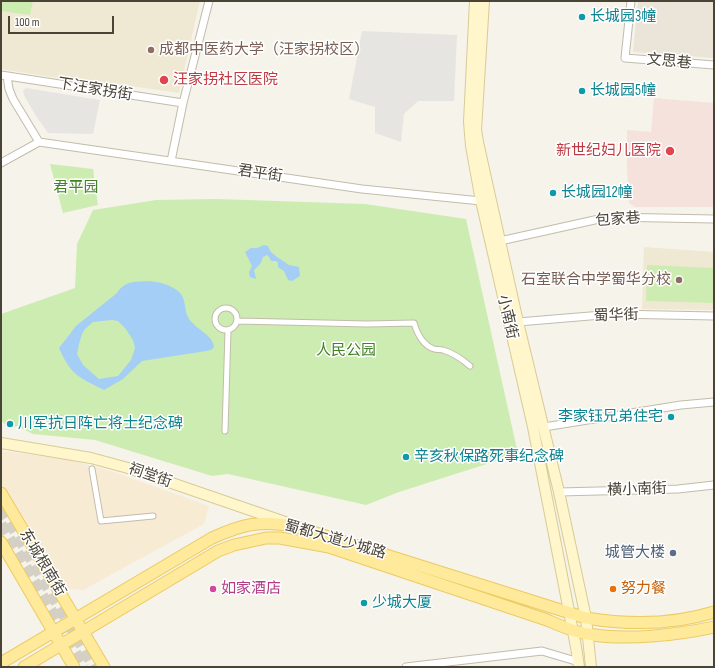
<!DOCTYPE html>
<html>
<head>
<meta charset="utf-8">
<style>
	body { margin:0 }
	#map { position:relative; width:715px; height:668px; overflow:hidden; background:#f6f3ea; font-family:"Sofia Sans Condensed",sans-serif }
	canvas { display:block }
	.frame { position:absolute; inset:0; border:2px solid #4a4437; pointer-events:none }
	.scale { position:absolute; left:8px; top:16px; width:106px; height:18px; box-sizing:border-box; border:2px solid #4a4437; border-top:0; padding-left:5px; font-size:12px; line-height:14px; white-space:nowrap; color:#4a4437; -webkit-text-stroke:3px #fff; paint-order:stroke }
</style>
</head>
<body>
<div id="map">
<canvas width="715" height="668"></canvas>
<div class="frame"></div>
<div class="scale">100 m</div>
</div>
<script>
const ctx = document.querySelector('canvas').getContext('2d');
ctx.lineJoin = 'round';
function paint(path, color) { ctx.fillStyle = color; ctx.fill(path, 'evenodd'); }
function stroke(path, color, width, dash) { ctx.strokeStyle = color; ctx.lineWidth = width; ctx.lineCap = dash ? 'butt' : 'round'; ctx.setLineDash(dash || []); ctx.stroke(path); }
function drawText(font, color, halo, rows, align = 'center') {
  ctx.font = font + ' "Sofia Sans Condensed","Noto Sans SC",sans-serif'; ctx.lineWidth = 3; ctx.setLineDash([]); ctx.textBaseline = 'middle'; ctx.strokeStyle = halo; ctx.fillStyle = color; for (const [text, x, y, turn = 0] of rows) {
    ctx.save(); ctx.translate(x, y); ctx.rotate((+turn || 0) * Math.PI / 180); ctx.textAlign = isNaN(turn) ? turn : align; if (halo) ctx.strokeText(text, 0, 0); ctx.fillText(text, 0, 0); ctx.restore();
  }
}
const residential = new Path2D(`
	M 638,1 L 714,1 L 714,58 L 633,52 Z`);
const commercial = new Path2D(`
	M 1,451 L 66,459 L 114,472 L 209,506 L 204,524 L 83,590 L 60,588 L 1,483 Z`);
const education = new Path2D(`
	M 1,1 L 200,1 L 179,93 L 109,83 L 51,77 L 1,69 Z
	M 644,247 L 714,252 L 714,310 L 642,309 Z`);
const medical = new Path2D(`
	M 654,98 L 714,103 L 714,207 L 635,207 L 629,203 L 627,169 L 627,130 L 651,132 Z`);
const green = new Path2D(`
	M 1,1 L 33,1 L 30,15 L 1,11 Z
	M 50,164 L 93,169 L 98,205 L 63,213 Z
	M 217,199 L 365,204 L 466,219 L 518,454 L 399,492 L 366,505 L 228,474 L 212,476 L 95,440 L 33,434 L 17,426 L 8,428 L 1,420 L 1,314 L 75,288 L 77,244 L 93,210 L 156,200 Z
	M 647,265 L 714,268 L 714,303 L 646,301 Z`);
const parking = new Path2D(`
	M 362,31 L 457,35 L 454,101 L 418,101 L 404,114 L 401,142 L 375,133 L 375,107 L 349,99 Z
	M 26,88 L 100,100 L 93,134 L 48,133 L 36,116 L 24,95 L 23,91 Z`);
const water = new Path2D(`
	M 264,245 L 268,246 L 270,251 L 277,257 L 289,265 L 299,267 L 300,276 L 292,281 L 288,280 L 284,271 L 278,267 L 278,263 L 276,261 L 271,261 L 269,257 L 267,255 L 263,257 L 261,263 L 254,270 L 256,279 L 250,277 L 249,272 L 252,266 L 245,252 L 251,248 L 257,248 Z
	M 150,281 C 159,282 172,285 179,292 C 186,298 184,309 188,317 C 194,329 213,334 214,347 L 211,350 L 200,352 L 142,361 L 123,379 L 104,390 C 78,377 71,375 59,348 L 76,326 L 117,293 C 125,280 136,282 150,281 ZM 112,320 L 118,321 L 125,328 L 133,340 L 135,348 L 131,360 L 118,376 L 99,379 L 83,365 L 77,354 L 79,344 L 82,334 L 85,329 L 93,322 Z`);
const primaryTunnel = new Path2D(`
	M 1,508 L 94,667
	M 1,524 L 84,667`);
const pedestrian = new Path2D(`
	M215 319a11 11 0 1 1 22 0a11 11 0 1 1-22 0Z
	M 238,321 L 367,324 L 414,323 C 417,333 422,345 434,349 C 437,350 440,349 443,350 C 453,353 462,359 470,366
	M 225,431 L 228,331
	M 92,469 L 101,521 L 153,516`);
const minor = new Path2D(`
	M 631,1 L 625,58 L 714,65
	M 1,75 L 183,103
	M 7,76 L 9,89 L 13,99 L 39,142
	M 39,142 L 362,189 L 481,201
	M 171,161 L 183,103 L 209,1
	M 1,163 L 39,142
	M 500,241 L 608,217 L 714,219
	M 518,322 L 614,314 L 714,316
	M 544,427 L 681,405 L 714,402
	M 559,492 L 678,489 L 714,485
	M 406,667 L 542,651 L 579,662`);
const secondary = new Path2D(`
	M 475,1 L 469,122 L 471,146 L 481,201 L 533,427 L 576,647 L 579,667
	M 484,1 L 476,130 L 478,142 L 518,322 L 559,492 L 586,618 L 591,667
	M 1,443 L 91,458 L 128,468 L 285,522`);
const primary = new Path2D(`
	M 1,493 L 104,667
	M 1,542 L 74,667
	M 1,663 L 212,538 C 243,524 260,520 294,526 L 586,618 C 629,625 672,625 714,612
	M 24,667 L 218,551 L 234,545 L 266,538 L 280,538 L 329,547 L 547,620 C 561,626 574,632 588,634 C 626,641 677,635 714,627`);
const markers = [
	[582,17,4,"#0f9aa8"],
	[151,50,4,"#8d6e63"],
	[164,80,5,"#e0444e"],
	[582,91,4,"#0f9aa8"],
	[670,151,5,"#e0444e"],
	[553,193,4,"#0f9aa8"],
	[679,280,4,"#8d6e63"],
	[671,417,4,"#0f9aa8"],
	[10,424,4,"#0f9aa8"],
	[406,457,4,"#0f9aa8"],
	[673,553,4,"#5c6f8a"],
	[213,589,4,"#d1479c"],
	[613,589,4,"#e8710a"],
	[364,603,4,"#0f9aa8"]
];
const cultureNames = [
	["长城园3幢",590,17],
	["长城园5幢",590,91],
	["长城园12幢",561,193],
	["李家钰兄弟住宅",663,417,"right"],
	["川军抗日阵亡将士纪念碑",18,424],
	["辛亥秋保路死事纪念碑",414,457],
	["少城大厦",372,603]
];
const educationNames = [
	["成都中医药大学（汪家拐校区）",159,50],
	["石室联合中学蜀华分校",671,280,"right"]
];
const streetNames = [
	["文思巷",669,62,5],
	["下汪家拐街",95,90,9],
	["君平街",260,174,8],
	["包家巷",618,220,-4],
	["蜀华街",616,316,-2],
	["小南街",507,317,77],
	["祠堂街",150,476,19],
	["横小南街",637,490,-2],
	["蜀都大道少城路",335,540,16],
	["东城根南街",42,563,59]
];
const healthNames = [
	["汪家拐社区医院",173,80],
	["新世纪妇儿医院",661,151,"right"]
];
const parkNames = [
	["君平园",76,188],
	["人民公园",346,351]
];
const serviceNames = [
	["城管大楼",665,553]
];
const hotelNames = [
	["如家酒店",221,589]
];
const foodNames = [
	["努力餐",621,589]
];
paint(residential, '#eae5d8');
paint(commercial, '#f8ebd4');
paint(education, '#efe9d3');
paint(medical, '#f6e2dd');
paint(green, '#cdecb1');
paint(parking, '#e7e5e1');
paint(water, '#a4cef5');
stroke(primaryTunnel, '#d4d0c6', 11, [11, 5.5]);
stroke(pedestrian, '#c2bcab', 7);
stroke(minor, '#c2bcab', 9);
stroke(secondary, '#d8cb97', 12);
stroke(primary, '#ebcb62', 13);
stroke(pedestrian, '#fff', 5);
stroke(minor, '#fff', 7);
stroke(secondary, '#fff6cb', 10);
stroke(primary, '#ffe99a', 11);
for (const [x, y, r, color] of markers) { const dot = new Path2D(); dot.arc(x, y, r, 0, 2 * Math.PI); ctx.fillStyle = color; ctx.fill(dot); stroke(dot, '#fff', 1.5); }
drawText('15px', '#0d838f', '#fff', cultureNames, 'left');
drawText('15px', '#785e54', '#fff', educationNames, 'left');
drawText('15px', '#4a4437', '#fff', streetNames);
drawText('15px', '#be3a42', '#fff', healthNames, 'left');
drawText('15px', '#428126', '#fff', parkNames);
drawText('15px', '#4e5e75', '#fff', serviceNames, 'right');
drawText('15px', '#b23c85', '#fff', hotelNames, 'left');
drawText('15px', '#c56008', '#fff', foodNames, 'left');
</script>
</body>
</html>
